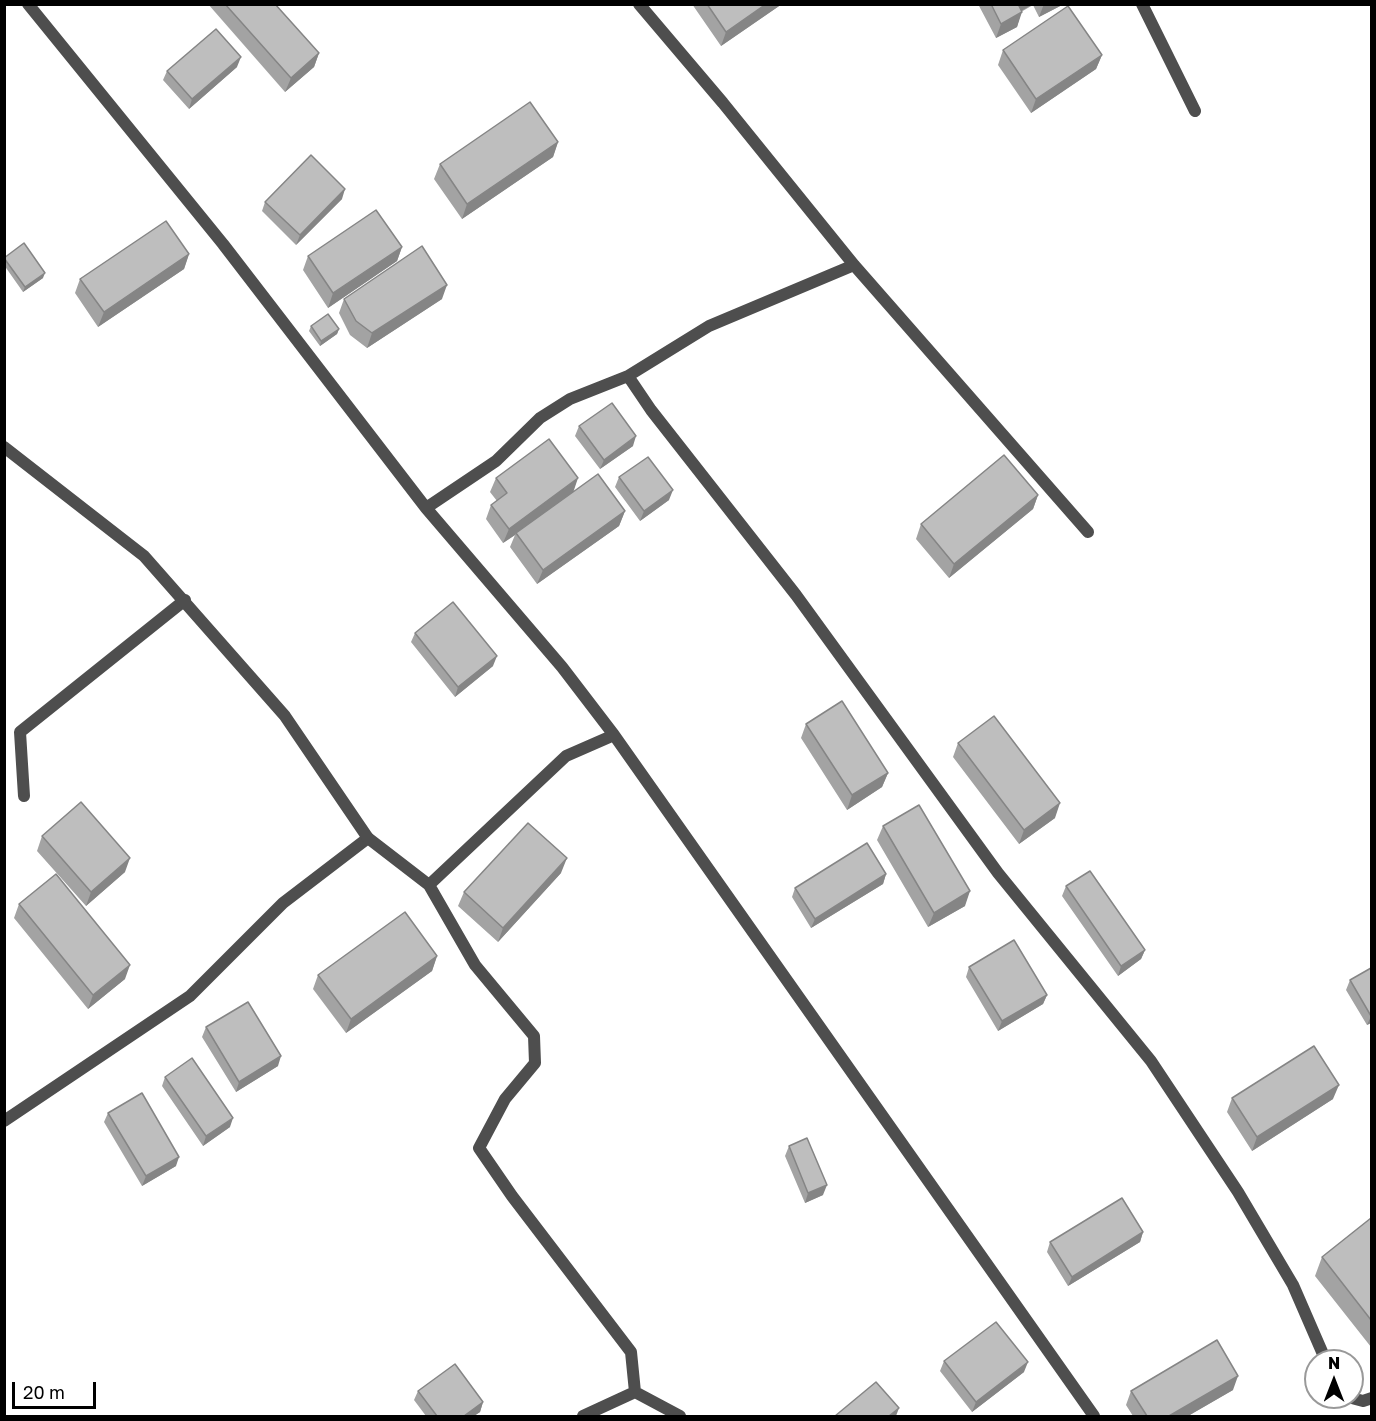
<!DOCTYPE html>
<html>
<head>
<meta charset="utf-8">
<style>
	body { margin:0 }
	#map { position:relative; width:1376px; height:1421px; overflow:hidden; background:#fff; font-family:"Golos Text",sans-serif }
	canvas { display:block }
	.frame { position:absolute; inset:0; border:6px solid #000; pointer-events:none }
	.north { position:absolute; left:1304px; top:1349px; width:60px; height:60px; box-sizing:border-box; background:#fff; border:2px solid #999; border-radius:50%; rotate:0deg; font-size:16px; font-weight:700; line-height:24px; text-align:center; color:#000 }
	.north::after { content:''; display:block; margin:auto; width:21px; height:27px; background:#000; clip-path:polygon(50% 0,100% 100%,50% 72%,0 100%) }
	.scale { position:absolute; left:12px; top:1382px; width:84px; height:27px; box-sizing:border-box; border:3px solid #000; border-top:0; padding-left:8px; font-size:18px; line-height:21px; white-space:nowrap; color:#000; -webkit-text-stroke:4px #fff; paint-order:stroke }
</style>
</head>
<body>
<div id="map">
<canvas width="1376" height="1421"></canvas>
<div class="frame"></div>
<div class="north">N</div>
<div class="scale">20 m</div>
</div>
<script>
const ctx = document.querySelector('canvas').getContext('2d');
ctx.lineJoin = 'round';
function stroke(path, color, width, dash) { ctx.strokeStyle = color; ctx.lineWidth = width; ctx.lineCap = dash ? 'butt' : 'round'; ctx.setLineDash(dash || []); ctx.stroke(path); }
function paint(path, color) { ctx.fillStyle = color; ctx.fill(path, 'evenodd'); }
const service = new Path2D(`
	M 24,796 L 20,732 L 185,600
	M 4,1121 L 190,996 L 283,903 L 368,838`);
const minor = new Path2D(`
	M 28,4 L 223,244 L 426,508 L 562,667 L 614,735 L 1094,1416
	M 639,4 L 723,103 L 854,265 L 1088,532
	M 1142,4 L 1195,111
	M 854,265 L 709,326 L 628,376 L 651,410 L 796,595 L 998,873 L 1151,1061 L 1238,1192 L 1293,1285 L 1326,1361
	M 4,447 L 144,556 L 285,716 L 368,838 L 429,885 L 475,965 L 534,1036 L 535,1063 L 505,1099 L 479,1148 L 512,1196 L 631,1352 L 635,1392
	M 426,508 L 496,461 L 540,418 L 570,399 L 628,376
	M 429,885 L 566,756 L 614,735
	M 1348,1397 L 1363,1401 L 1372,1398
	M 583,1416 L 635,1392 L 680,1416`);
const wall = new Path2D(`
	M 208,4 L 275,4 L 319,53 L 314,67 L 285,92 Z
	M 692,4 L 782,4 L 721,46 Z
	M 978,4 L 1064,4 L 1039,17 L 1033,5 L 1021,12 L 1017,27 L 996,38 Z
	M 1003,50 L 1102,55 L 1096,69 L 1031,113 L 998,65 Z
	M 237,67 L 189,109 L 163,80 L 167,71 Z
	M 558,142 L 553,157 L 462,219 L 434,179 L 440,164 Z
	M 342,199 L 296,245 L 262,211 L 265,202 Z
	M 402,247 L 397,261 L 328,308 L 303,270 L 308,256 Z
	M 189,254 L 184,269 L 98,327 L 75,293 L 80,279 Z
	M 4,257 L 43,278 L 23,292 L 4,265 Z
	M 344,299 L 442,299 L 367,348 L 350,335 L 339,313 Z
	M 311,326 L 339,329 L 337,334 L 320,346 L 309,331 Z
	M 579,426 L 633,446 L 600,469 L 575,436 Z
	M 619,477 L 669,500 L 640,521 L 615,487 Z
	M 496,478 L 573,491 L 625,511 L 619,526 L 537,584 L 510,547 L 515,535 L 503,543 L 486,519 L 491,505 L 497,501 L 490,492 Z
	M 1038,495 L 1033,509 L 949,578 L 916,539 L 921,524 Z
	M 415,633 L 493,666 L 455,697 L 411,642 Z
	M 806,724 L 888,773 L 882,787 L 847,810 L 801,738 Z
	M 958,743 L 1055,818 L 1019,844 L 953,757 Z
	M 883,826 L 965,906 L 928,927 L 877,840 Z
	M 42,836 L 125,872 L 86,906 L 37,851 Z
	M 561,873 L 498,942 L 458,906 L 464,892 Z
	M 886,874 L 883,884 L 811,928 L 792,897 L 795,888 Z
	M 1066,886 L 1145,950 L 1141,959 L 1118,976 L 1062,896 Z
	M 19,904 L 125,979 L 88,1009 L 14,918 Z
	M 437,956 L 432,971 L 346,1033 L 313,989 L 318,975 Z
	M 969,967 L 1047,995 L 1043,1004 L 998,1031 L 966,977 Z
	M 1371,968 L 1371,1023 L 1367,1025 L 1346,990 L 1350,980 Z
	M 206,1027 L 278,1066 L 236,1092 L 202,1037 Z
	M 165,1077 L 230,1127 L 203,1146 L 162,1086 Z
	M 1232,1098 L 1333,1099 L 1252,1151 L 1227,1112 Z
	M 108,1113 L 176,1166 L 142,1186 L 104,1122 Z
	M 789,1146 L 823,1195 L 805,1203 L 785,1156 Z
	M 1371,1218 L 1371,1347 L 1315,1276 L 1322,1257 Z
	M 1143,1232 L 1140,1242 L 1068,1286 L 1047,1252 L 1050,1242 Z
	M 944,1361 L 1024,1372 L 972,1412 L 940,1371 Z
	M 1233,1390 L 1188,1416 L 1133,1416 L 1126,1405 L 1131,1391 Z
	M 418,1391 L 483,1402 L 480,1412 L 474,1416 L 426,1416 L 414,1400 Z`);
const shadedWall = new Path2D(`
	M 766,4 L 782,4 L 721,46 L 726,32 Z
	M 1016,4 L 1033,4 L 1011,17 Z
	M 1044,4 L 1064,4 L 1039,17 Z
	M 1022,12 L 1017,27 L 996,38 L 1001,24 Z
	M 319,53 L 314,67 L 285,92 L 291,78 Z
	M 1102,55 L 1096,69 L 1031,113 L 1036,99 Z
	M 241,57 L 237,67 L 189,109 L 192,99 Z
	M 558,142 L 553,157 L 462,219 L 467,204 Z
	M 345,189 L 342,199 L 296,245 L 300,235 Z
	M 402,247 L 397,261 L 328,308 L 333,293 Z
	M 189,254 L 184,269 L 98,327 L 104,312 Z
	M 45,273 L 43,278 L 23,292 L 25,287 Z
	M 447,285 L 442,299 L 367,348 L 372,333 Z
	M 339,329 L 337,334 L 320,346 L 321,341 Z
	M 636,436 L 633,446 L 600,469 L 604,460 Z
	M 578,478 L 573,493 L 516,533 L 515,535 L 503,543 L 509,529 Z
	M 673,490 L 669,500 L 640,521 L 644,511 Z
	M 1038,495 L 1033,509 L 949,578 L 954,564 Z
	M 625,511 L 619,526 L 537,584 L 543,570 Z
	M 497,656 L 493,666 L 455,697 L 458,687 Z
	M 888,773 L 882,787 L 847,810 L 852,795 Z
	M 1060,803 L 1055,818 L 1019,844 L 1024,830 Z
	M 130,858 L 125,872 L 86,906 L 91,892 Z
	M 567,858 L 561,873 L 498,942 L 503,928 Z
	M 886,874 L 883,884 L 811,928 L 815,919 Z
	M 970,891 L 965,906 L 928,927 L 934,913 Z
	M 1145,950 L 1141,959 L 1118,976 L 1121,966 Z
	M 437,956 L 432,971 L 346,1033 L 351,1019 Z
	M 130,965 L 125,979 L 88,1009 L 93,995 Z
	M 1047,995 L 1043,1004 L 998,1031 L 1002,1021 Z
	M 1371,1015 L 1371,1023 L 1367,1025 L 1371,1016 Z
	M 281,1056 L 278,1066 L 236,1092 L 239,1082 Z
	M 1339,1085 L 1333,1099 L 1252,1151 L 1257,1137 Z
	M 233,1118 L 230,1127 L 203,1146 L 206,1136 Z
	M 179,1157 L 176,1166 L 142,1186 L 146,1176 Z
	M 827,1185 L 823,1195 L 805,1203 L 808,1193 Z
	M 1143,1232 L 1140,1242 L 1068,1286 L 1072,1277 Z
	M 1028,1362 L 1024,1372 L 972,1412 L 976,1402 Z
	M 1238,1376 L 1233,1390 L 1188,1416 L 1169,1416 Z
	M 483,1402 L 480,1412 L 474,1416 L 464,1416 Z
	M 899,1408 L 896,1416 L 889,1416 Z`);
const building = new Path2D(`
	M 225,4 L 275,4 L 319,53 L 291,78 Z
	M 707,4 L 766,4 L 726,32 Z
	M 991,4 L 1018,4 L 1022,12 L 1001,24 Z
	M 1068,6 L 1102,55 L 1036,99 L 1003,50 Z
	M 216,29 L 241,57 L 192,99 L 167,71 Z
	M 530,102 L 558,142 L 467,204 L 440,164 Z
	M 311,155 L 345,189 L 300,235 L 265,202 Z
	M 376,210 L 402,247 L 333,293 L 308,256 Z
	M 166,221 L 189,254 L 104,312 L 80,279 Z
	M 24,243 L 45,273 L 25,287 L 4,258 Z
	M 422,246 L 447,285 L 372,333 L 356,321 L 344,299 Z
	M 328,314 L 339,329 L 321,341 L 311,326 Z
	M 612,403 L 636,436 L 604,460 L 579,426 Z
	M 549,439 L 578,478 L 509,529 L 491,505 L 507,493 L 496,478 Z
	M 1004,455 L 1038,495 L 954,564 L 921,524 Z
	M 648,457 L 673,490 L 644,511 L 619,477 Z
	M 598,474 L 625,511 L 543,570 L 516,533 Z
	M 453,602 L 497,656 L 458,687 L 415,633 Z
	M 842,701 L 888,773 L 852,795 L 806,724 Z
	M 994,716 L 1060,803 L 1024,830 L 958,743 Z
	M 81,802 L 130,858 L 91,892 L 42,836 Z
	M 919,805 L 970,891 L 934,913 L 883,826 Z
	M 528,823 L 567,858 L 503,928 L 464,892 Z
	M 867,843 L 886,874 L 815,919 L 795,888 Z
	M 1090,871 L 1145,950 L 1121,966 L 1066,886 Z
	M 56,874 L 130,965 L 93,995 L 19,904 Z
	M 405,912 L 437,956 L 351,1019 L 318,975 Z
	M 1014,940 L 1047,995 L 1002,1021 L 969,967 Z
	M 1371,968 L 1371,1016 L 1350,980 Z
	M 248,1002 L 281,1056 L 239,1082 L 206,1027 Z
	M 1314,1046 L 1339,1085 L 1257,1137 L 1232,1098 Z
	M 192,1058 L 233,1118 L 206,1136 L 165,1077 Z
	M 142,1093 L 179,1157 L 146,1176 L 108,1113 Z
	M 807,1138 L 827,1185 L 808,1193 L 789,1146 Z
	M 1122,1198 L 1143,1232 L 1072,1277 L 1050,1242 Z
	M 1371,1218 L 1371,1320 L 1322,1257 Z
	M 996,1322 L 1028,1362 L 976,1402 L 944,1361 Z
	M 1217,1340 L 1238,1376 L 1169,1416 L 1147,1416 L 1131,1391 Z
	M 455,1364 L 483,1402 L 464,1416 L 437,1416 L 418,1391 Z
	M 876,1382 L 899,1408 L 889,1416 L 835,1416 Z`);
stroke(service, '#4e4e4e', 12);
stroke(minor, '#4e4e4e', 12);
paint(wall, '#a3a3a3');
paint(shadedWall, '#858585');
paint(building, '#bebebe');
stroke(building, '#858585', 1.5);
</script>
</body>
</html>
